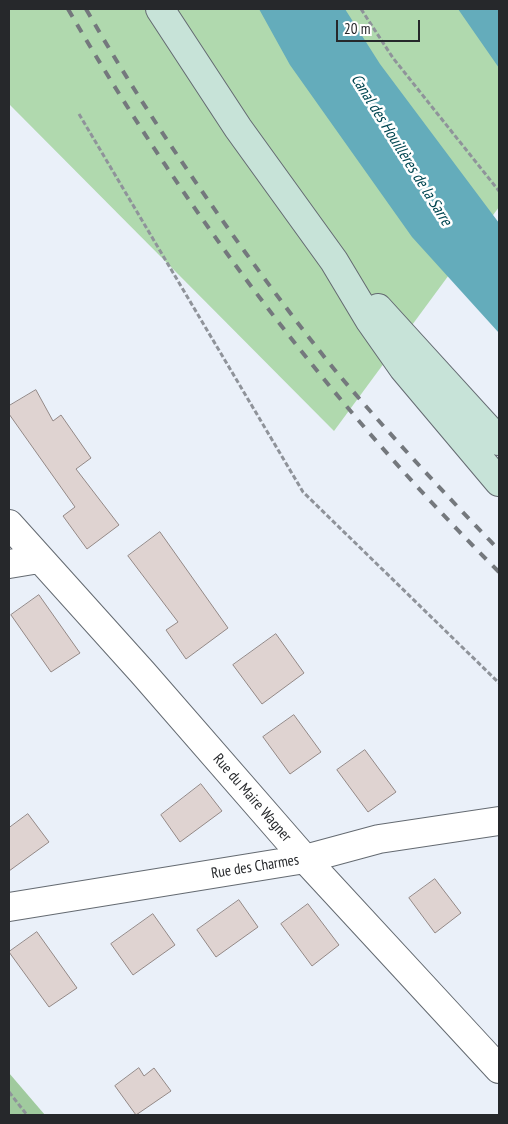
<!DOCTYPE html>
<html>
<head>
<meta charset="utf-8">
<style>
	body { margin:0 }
	#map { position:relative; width:508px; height:1124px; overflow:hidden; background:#eaf0f9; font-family:"PT Sans Narrow",sans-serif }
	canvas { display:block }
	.frame { position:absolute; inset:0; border:10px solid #26282b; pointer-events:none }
	.scale { position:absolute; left:336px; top:20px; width:84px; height:22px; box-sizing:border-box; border:2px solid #26282b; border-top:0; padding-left:6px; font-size:15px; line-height:18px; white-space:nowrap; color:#26282b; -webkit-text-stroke:4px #fff; paint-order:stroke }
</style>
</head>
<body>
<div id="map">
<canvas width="508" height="1124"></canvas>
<div class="frame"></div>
<div class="scale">20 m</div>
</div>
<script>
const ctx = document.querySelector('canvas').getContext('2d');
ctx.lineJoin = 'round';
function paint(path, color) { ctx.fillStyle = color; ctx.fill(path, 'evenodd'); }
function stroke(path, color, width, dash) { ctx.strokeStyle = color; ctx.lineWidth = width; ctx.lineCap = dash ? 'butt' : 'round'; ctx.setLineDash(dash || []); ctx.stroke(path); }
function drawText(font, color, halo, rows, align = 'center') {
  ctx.font = font + ' "PT Sans Narrow",sans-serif'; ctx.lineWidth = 5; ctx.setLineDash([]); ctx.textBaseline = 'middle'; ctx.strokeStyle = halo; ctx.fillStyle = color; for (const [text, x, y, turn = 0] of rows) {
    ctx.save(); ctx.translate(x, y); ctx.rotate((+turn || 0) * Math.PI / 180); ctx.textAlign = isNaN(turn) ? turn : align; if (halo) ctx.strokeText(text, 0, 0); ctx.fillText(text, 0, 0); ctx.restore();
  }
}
const green = new Path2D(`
	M 9,9 L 499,9 L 499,207 L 334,431 L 9,104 Z`);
const forest = new Path2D(`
	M 9,1073 L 45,1115 L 9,1115 Z`);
const water = new Path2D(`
	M 259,9 L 345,9 L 380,64 L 499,223 L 499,333 L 412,237 L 290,65 Z
	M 458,9 L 499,9 L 499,68 Z`);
const building = new Path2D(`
	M 36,390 L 53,421 L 61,415 L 91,458 L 76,469 L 119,525 L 87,549 L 63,516 L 75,507 L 9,414 L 9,406 Z
	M 160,532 L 228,628 L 186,659 L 166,630 L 178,622 L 128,556 Z
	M 39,595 L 80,653 L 51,672 L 11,615 Z
	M 276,634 L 304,673 L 262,704 L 233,665 Z
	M 294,715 L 321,752 L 290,774 L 263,737 Z
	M 365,750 L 396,792 L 368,812 L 337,770 Z
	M 201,784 L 222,811 L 180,842 L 161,815 Z
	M 28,814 L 49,842 L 9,871 L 9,828 Z
	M 435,879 L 461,913 L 435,933 L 409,898 Z
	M 239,900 L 258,927 L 216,957 L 197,930 Z
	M 308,904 L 339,945 L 312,966 L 281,924 Z
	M 153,914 L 175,945 L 133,975 L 111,944 Z
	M 37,932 L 77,988 L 49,1007 L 9,952 Z
	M 139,1068 L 144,1076 L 154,1068 L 171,1091 L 136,1115 L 115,1086 Z`);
const path = new Path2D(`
	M 361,9 L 393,58 L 499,191
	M 79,114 L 303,492 L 499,683
	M 9,1092 L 27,1115`);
const street = new Path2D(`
	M 9,524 L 143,673 L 305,859 L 499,1069
	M 9,564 L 39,559
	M 9,907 L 305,859 L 379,839 L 499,821`);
const secondary = new Path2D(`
	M 160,9 L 238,128 L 334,261 L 370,321 L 403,368 L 499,482
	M 378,308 L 499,441`);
const rail = new Path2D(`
	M 68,9 C 187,214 331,405 499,572
	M 86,9 C 134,93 188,173 245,252 C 275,293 306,335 339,375 C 390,435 444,493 499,550`);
const streetNames = [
	["Rue du Maire Wagner",252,798,49],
	["Rue des Charmes",255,867,-9]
];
const waterNames = [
	["Canal des Houillères de la Sarre",401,150,58]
];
paint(green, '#b0d9ae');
paint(forest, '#a0ca9e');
paint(water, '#64acbb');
paint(building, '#dfd3d1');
stroke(building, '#938886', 1);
stroke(street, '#646a71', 30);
stroke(secondary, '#646a71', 30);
stroke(path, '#8f939a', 3, [5, 2.5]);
stroke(street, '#fff', 28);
stroke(secondary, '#c7e3d8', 28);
stroke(rail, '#74787d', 4, [9, 9]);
drawText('15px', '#26282b', '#fff', streetNames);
drawText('italic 16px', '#024752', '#fff', waterNames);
</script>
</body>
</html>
